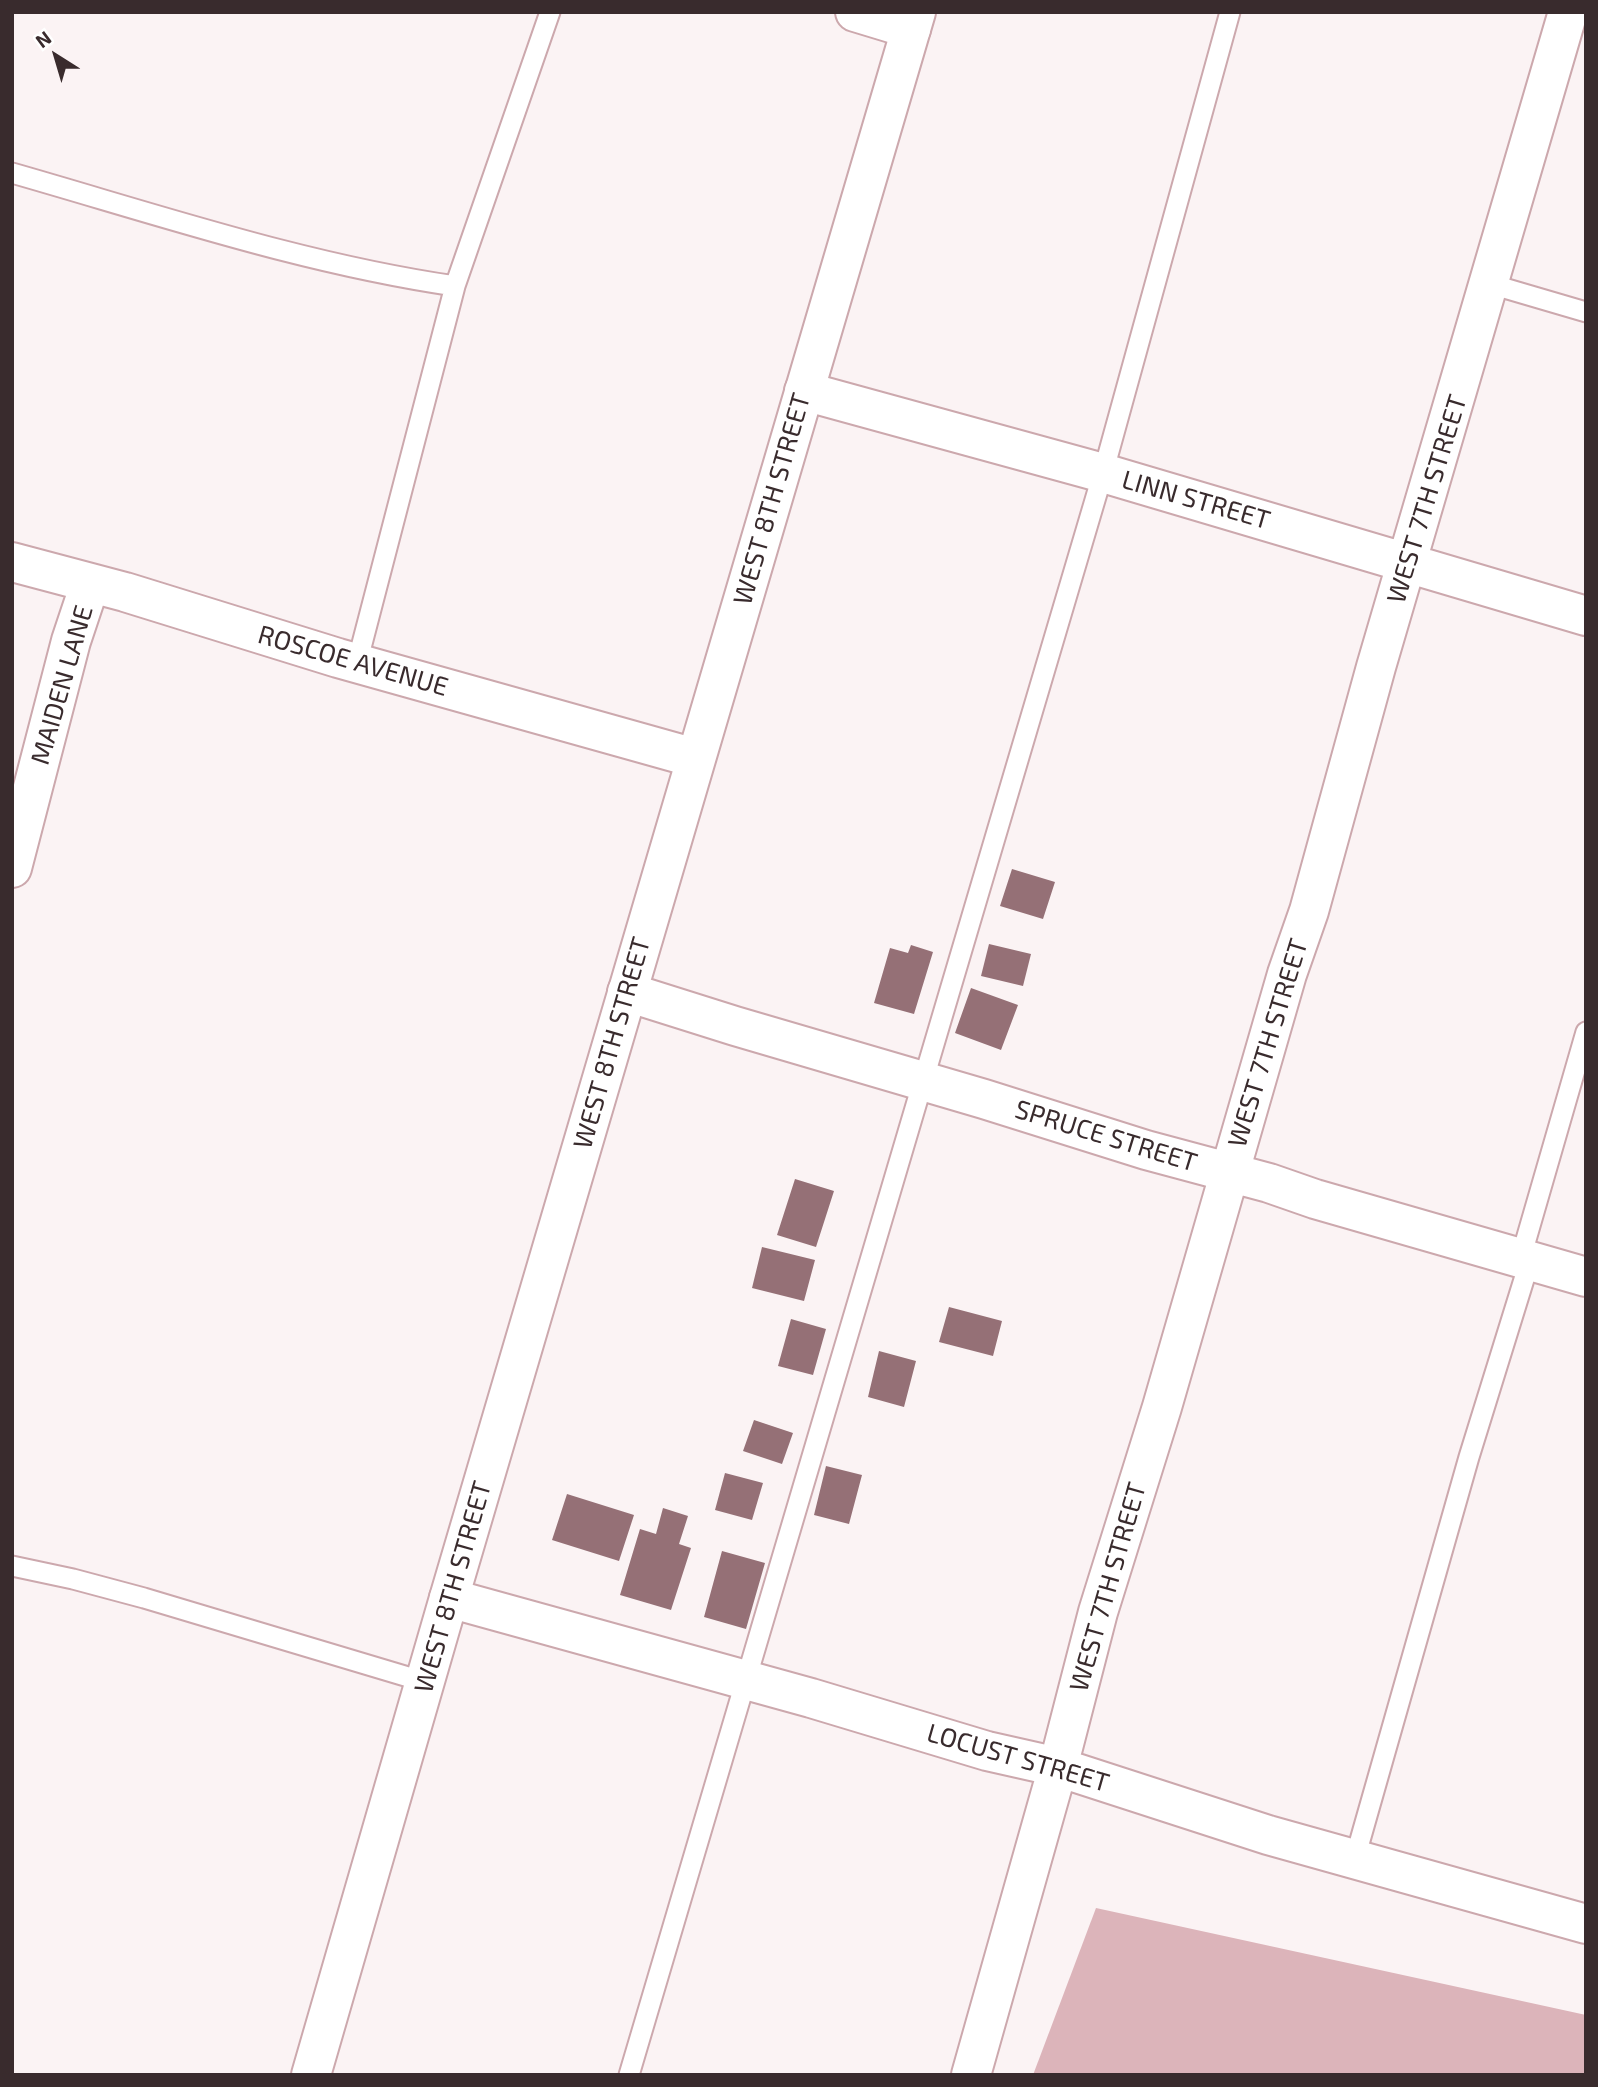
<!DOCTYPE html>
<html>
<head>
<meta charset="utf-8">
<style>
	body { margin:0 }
	#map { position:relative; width:1598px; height:2087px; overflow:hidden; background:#fbf3f4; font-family:"Exo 2",sans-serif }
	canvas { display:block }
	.frame { position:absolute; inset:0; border:14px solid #392b2d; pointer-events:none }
	.north { position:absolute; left:21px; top:21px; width:70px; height:70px; -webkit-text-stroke:5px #fff; paint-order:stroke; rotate:323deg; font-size:19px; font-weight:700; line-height:28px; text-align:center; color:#392b2d }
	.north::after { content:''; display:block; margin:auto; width:24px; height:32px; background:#392b2d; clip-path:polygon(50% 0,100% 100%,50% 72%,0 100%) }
</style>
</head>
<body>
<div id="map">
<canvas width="1598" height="2087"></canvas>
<div class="frame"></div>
<div class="north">N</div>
</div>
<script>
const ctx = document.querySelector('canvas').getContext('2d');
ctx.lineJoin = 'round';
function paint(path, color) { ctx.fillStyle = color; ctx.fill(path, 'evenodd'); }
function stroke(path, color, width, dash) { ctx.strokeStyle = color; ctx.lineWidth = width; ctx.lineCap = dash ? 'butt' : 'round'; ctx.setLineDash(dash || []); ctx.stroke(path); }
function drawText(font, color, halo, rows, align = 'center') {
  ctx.font = font + ' "Exo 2",sans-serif'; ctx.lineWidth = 7; ctx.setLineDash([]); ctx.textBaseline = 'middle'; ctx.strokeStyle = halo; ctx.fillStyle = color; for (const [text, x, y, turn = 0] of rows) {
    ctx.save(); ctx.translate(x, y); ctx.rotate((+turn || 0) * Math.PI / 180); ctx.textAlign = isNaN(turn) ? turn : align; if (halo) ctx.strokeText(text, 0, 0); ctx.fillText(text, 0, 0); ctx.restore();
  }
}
const forest = new Path2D(`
	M 1096,1908 L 1586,2015 L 1586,2075 L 1033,2075 Z`);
const building = new Path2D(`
	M 1012,869 L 1055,882 L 1043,919 L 1000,906 Z
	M 989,944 L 1031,954 L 1023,986 L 981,976 Z
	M 911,945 L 933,952 L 914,1014 L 874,1003 L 890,948 L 908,953 Z
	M 971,988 L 1018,1005 L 1001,1050 L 955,1033 Z
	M 795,1179 L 834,1191 L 816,1247 L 777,1235 Z
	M 762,1247 L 815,1260 L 804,1301 L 752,1288 Z
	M 949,1307 L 1002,1321 L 993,1356 L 939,1342 Z
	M 791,1319 L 826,1329 L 813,1375 L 778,1366 Z
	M 879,1351 L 916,1361 L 904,1407 L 868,1397 Z
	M 754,1420 L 793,1433 L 782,1464 L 743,1451 Z
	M 826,1466 L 862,1475 L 849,1524 L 814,1515 Z
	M 725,1473 L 763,1483 L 752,1520 L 715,1510 Z
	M 567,1494 L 634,1515 L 619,1561 L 552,1540 Z
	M 663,1508 L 688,1516 L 679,1544 L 691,1548 L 671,1610 L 620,1595 L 640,1529 L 656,1534 Z
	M 722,1551 L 765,1563 L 746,1629 L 704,1617 Z`);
const service = new Path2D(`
	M 12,173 C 159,215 304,264 455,286
	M 1487,283 L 1586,312
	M 357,663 L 455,286 L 550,12
	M 1521,1257 L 1586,1032
	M 12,1566 L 73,1579 L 144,1598 L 425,1682
	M 1355,1858 L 1469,1457 L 1530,1260
	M 629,2075 L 1103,473 L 1230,12`);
const minor = new Path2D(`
	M 855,12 L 911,29
	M 804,391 L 1103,473 L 1586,616
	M 12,562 L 125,592 L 338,658 L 695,758
	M 12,868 L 71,641 L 90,584
	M 627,992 L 735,1026 L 984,1099 L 1146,1150 L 1269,1183 L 1315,1199 L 1586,1277
	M 449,1598 L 811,1698 L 987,1751 L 1058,1767 L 1268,1835 L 1586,1924
	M 971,2075 L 1058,1767 L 1098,1612 L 1162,1407 L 1287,974 L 1309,911 L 1376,667 L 1568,12`);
const secondary = new Path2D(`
	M 311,2075 L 449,1598 L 916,12`);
const streetNames = [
	["WEST 8TH STREET",772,499,-74],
	["WEST 7TH STREET",1427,499,-73],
	["LINN STREET",1196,500,16],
	["ROSCOE AVENUE",353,661,16],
	["MAIDEN LANE",62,685,-74],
	["WEST 8TH STREET",612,1043,-74],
	["WEST 7TH STREET",1268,1043,-73],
	["SPRUCE STREET",1106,1136,17],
	["WEST 8TH STREET",453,1587,-74],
	["WEST 7TH STREET",1108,1587,-74],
	["LOCUST STREET",1018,1758,16]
];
paint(forest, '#dcb4ba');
paint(building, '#957076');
stroke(service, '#cca8ad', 23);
stroke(minor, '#cca8ad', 42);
stroke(secondary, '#cca8ad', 42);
stroke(service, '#fff', 19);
stroke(minor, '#fff', 38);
stroke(secondary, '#fff', 38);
drawText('26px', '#392b2d', '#fff', streetNames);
</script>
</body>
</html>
